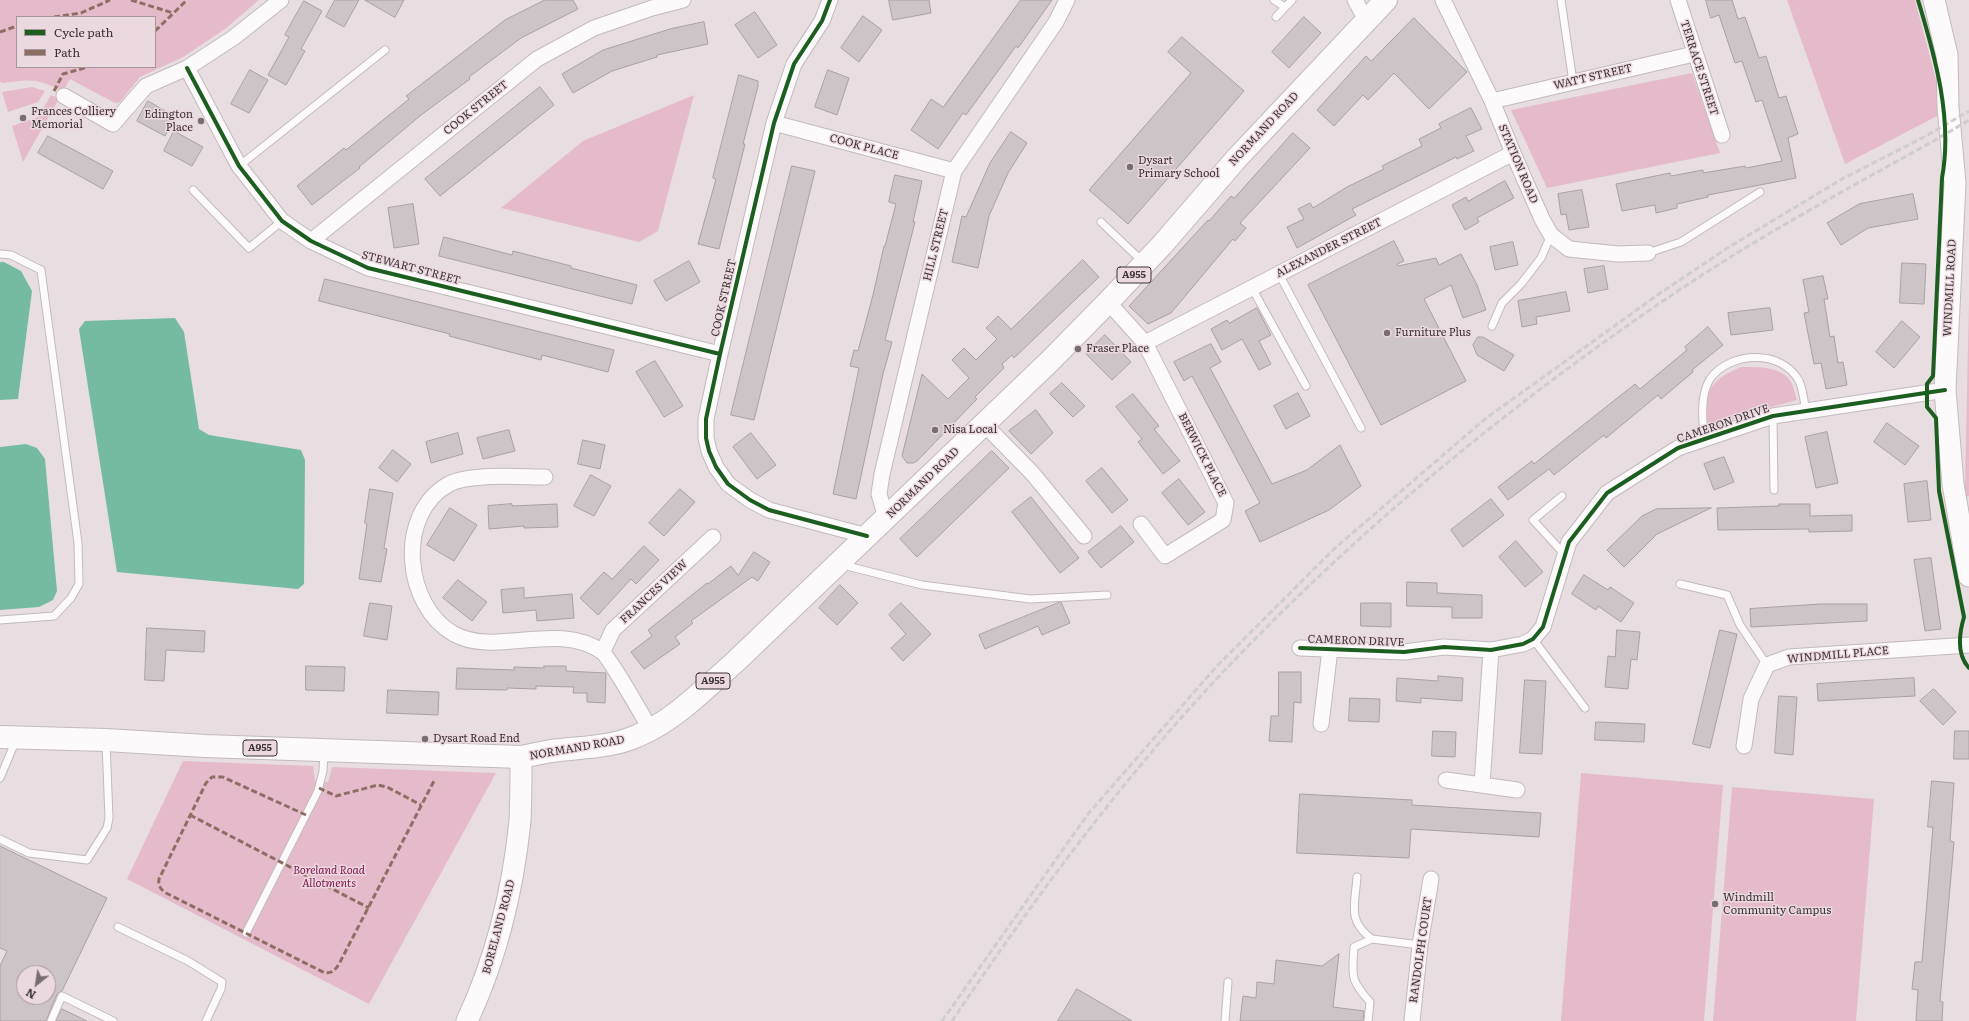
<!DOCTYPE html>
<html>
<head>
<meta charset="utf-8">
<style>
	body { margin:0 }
	#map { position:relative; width:1969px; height:1021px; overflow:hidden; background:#e8dde1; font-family:Literata,serif }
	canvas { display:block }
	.legend { position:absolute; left:16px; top:16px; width:140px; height:52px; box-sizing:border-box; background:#ecd9e0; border:1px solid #a5979c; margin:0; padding:5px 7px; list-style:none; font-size:12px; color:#3b3336 }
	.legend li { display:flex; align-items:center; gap:8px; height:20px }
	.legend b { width:20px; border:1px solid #a5979c }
	.north { position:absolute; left:16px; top:965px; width:40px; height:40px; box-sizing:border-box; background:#ecd9e0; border:1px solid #a5979c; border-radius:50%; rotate:210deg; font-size:11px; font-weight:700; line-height:16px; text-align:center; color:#3b3336 }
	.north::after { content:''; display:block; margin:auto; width:14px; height:18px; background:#786e72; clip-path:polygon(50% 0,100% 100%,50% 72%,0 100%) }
</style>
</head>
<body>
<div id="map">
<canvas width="1969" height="1021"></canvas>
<ul class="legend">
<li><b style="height:5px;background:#1b5e20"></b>Cycle path</li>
<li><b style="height:5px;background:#8d6e63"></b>Path</li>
</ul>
<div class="north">N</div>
</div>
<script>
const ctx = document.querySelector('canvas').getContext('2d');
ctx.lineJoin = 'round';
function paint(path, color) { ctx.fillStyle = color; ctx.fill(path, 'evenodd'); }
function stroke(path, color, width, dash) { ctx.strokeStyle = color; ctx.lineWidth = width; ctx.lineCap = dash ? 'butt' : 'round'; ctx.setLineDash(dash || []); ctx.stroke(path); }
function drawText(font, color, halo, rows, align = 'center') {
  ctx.font = font + ' Literata,serif'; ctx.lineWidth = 3; ctx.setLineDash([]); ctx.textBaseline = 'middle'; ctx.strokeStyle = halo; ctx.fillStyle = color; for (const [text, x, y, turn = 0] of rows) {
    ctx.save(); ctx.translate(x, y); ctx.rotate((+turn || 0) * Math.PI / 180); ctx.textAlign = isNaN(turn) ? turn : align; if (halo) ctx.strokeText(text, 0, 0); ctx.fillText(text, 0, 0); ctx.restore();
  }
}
const green = new Path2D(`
	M 0,0 L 259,0 L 225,29 L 183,57 L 140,77 L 120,102 L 115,103 L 70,79 L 63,91 C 36,79 33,79 4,83 L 0,82 ZM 17,17 L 155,17 L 155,67 L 17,67 Z
	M 1787,0 L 1915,0 L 1937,84 L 1937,116 L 1845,164 Z
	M 1692,73 L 1720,153 L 1547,188 L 1511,110 Z
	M 32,87 L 45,91 L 38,102 L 8,112 L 2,92 Z
	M 51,95 L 59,99 L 23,162 L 12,126 L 38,117 Z
	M 694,95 L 658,231 L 639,242 L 501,208 L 583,141 Z
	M 1969,303 L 1969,496 L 1965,497 L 1965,483 Z
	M 1741,367 C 1757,367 1782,366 1791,382 C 1794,387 1795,395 1797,400 L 1750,413 L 1707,428 C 1703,393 1709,380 1741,367 Z
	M 183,761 L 313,766 L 315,781 L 328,782 L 332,767 L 496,773 L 369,1004 L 127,879 Z
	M 1581,773 L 1723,785 L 1704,1021 L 1561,1021 Z
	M 1732,787 L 1874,799 L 1856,1021 L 1713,1021 Z`);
const water = new Path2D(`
	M 0,262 L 4,262 L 21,271 L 32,291 L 18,399 L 0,400 Z
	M 175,318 L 184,332 L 199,429 L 209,435 L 301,450 L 305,460 L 304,584 L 298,589 L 117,572 L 79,329 L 85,321 Z
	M 26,444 L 37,448 L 45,459 L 57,591 L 53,600 L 39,607 L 0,610 L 0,447 Z`);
const building = new Path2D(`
	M 335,0 L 359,0 L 344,27 L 326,17 Z
	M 365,0 L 404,0 L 395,17 Z
	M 545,0 L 573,0 L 578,9 L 521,38 L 469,77 L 470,79 L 421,115 L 359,167 L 360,168 L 312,205 L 297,186 L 344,148 L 346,150 L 409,99 L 406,96 L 505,20 Z
	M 889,0 L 929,0 L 931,13 L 893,20 Z
	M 1021,0 L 1052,0 L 1018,48 L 1016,46 L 966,115 L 963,113 L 938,149 L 911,130 L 931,99 L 943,107 Z
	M 1706,0 L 1732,0 L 1738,19 L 1745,17 L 1759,58 L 1766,56 L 1779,98 L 1786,96 L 1798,134 L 1788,138 L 1796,178 L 1708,195 L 1708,197 L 1677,204 L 1677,208 L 1656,213 L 1655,205 L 1622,211 L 1616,184 L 1670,173 L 1671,176 L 1703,170 L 1703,173 L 1745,166 L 1746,168 L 1782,161 L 1762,100 L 1756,102 L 1742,61 L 1735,63 L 1719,15 L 1711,18 Z
	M 304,1 L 322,11 L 301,49 L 305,51 L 286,85 L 268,75 L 289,37 L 285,35 Z
	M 755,12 L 777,45 L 758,58 L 735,25 Z
	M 863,16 L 882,30 L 859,62 L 841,48 Z
	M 1304,17 L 1321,33 L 1289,68 L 1272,52 Z
	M 1414,18 L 1467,72 L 1429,109 L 1394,73 L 1368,100 L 1363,95 L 1334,126 L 1317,110 L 1366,56 L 1371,61 Z
	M 704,22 L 708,44 L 657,55 L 657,57 L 612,71 L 573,93 L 562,74 L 603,50 L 670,29 Z
	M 1182,37 L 1244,91 L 1128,224 L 1089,190 L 1191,73 L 1168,52 Z
	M 250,70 L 268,80 L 249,113 L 231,104 Z
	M 828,70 L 849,78 L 837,115 L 815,107 Z
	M 739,75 L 758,81 L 758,86 L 743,144 L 745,144 L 719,249 L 698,244 L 716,179 L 713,178 Z
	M 540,87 L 554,105 L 440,196 L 425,179 Z
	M 148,101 L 176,117 L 165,136 L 137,121 Z
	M 1471,108 L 1482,129 L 1466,136 L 1474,151 L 1457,159 L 1456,157 L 1352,209 L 1356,215 L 1297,248 L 1287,227 L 1304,219 L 1298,209 L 1310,203 L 1313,208 L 1347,187 L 1384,169 L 1382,166 L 1422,146 L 1419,139 L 1441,128 L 1439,124 Z
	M 174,131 L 203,147 L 192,166 L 164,151 Z
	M 1011,132 L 1027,143 L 1008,173 L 989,216 L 978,268 L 952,262 L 962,216 L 966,217 L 990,163 Z
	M 1293,133 L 1310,148 L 1240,223 L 1246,228 L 1235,241 L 1233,239 L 1171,313 L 1148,324 L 1129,306 L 1208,220 L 1209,221 L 1231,196 L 1234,198 Z
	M 48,136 L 113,171 L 103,189 L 38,153 Z
	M 792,166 L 815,171 L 754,420 L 731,415 Z
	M 895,175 L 922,181 L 913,222 L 915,222 L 885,340 L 892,342 L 883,374 L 856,499 L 833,494 L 859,368 L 850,366 L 854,350 L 858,351 L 873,295 L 884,246 L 885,246 L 896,204 L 889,202 Z
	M 1505,181 L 1514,198 L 1477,218 L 1479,222 L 1465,230 L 1452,205 L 1466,197 L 1468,201 Z
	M 1582,190 L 1589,227 L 1569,230 L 1566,214 L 1561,215 L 1558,194 Z
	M 1913,194 L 1918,219 L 1868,228 L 1841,245 L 1827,223 L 1859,204 Z
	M 413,204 L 419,244 L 394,248 L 388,208 Z
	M 444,237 L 512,255 L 513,251 L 571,266 L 571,268 L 637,285 L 632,304 L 439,256 Z
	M 1394,241 L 1404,261 L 1397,264 L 1398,266 L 1436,258 L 1439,265 L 1461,254 L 1477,285 L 1486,310 L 1463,318 L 1451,285 L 1424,299 L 1466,381 L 1381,425 L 1308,285 Z
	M 1513,242 L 1518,265 L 1495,270 L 1490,247 Z
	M 1083,260 L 1099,277 L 1014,358 L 1012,355 L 1002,364 L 1004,368 L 975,397 L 977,399 L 917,461 L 913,463 L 907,463 L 902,456 L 922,374 L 948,399 L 969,378 L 952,360 L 964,348 L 976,360 L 997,339 L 986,328 L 998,316 L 1011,329 Z
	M 689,261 L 700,282 L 666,301 L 654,281 Z
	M 1902,263 L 1926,264 L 1924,304 L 1900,303 Z
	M 1604,266 L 1608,289 L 1588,293 L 1584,269 Z
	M 1823,276 L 1828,299 L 1824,299 L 1830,337 L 1834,336 L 1838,363 L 1843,362 L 1847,385 L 1826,389 L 1821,363 L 1814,364 L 1804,313 L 1809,312 L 1803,280 Z
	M 325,279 L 614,350 L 608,372 L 542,355 L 541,360 L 449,336 L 450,334 L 319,301 Z
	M 1566,292 L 1570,311 L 1536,317 L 1537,324 L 1522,327 L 1518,301 Z
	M 1257,308 L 1271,335 L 1259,341 L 1271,364 L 1259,370 L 1242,339 L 1222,350 L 1211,329 L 1227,320 L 1229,323 Z
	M 1770,308 L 1773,330 L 1731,335 L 1728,313 Z
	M 1902,321 L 1920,337 L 1894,368 L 1876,352 Z
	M 1708,327 L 1723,345 L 1692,370 L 1693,372 L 1661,399 L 1658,395 L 1606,438 L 1604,435 L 1554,475 L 1549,469 L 1508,500 L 1498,487 L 1532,461 L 1534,464 L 1635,384 L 1640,389 L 1687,350 L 1685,347 Z
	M 1105,335 L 1131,362 L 1112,380 L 1086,354 Z
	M 1478,337 L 1483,337 L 1514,355 L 1504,371 L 1477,355 L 1473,345 Z
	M 1211,344 L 1221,362 L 1210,368 L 1272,484 L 1307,470 L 1340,445 L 1361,486 L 1329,510 L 1260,542 L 1245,511 L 1260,503 L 1192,376 L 1184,381 L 1174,362 Z
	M 655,361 L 683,406 L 664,417 L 636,372 Z
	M 1062,383 L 1085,406 L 1073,417 L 1050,394 Z
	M 1298,393 L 1310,416 L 1286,429 L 1274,406 Z
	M 1133,394 L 1159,426 L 1154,429 L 1180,461 L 1163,474 L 1138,442 L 1142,439 L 1116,407 Z
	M 1036,410 L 1053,433 L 1031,454 L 1009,431 Z
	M 1887,423 L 1919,446 L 1905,465 L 1874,442 Z
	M 509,430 L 515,451 L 483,459 L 477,438 Z
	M 1827,432 L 1838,483 L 1816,488 L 1805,437 Z
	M 458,433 L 463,454 L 431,463 L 426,442 Z
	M 751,433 L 776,465 L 757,479 L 733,447 Z
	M 583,440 L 605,445 L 600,469 L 578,464 Z
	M 393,450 L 411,464 L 397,482 L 379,468 Z
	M 992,451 L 1009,468 L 917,557 L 900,539 Z
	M 1724,457 L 1734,482 L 1714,490 L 1704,464 Z
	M 1102,468 L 1128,500 L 1112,513 L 1086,481 Z
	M 591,475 L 611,486 L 594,516 L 574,506 Z
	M 1179,479 L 1205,512 L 1188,525 L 1162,493 Z
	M 1927,481 L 1931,520 L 1908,522 L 1904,484 Z
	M 370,489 L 393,493 L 384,548 L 387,549 L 381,582 L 359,579 L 367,524 L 365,523 Z
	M 680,489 L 695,502 L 664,536 L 649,523 Z
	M 1031,497 L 1079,558 L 1060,573 L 1012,512 Z
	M 1491,499 L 1504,515 L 1463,547 L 1451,530 Z
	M 512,504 L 512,506 L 557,504 L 558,527 L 524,528 L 524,526 L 489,529 L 488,506 Z
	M 1779,504 L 1810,504 L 1810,516 L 1852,515 L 1852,531 L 1809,532 L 1809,529 L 1718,530 L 1717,508 L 1779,506 Z
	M 450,508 L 477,525 L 454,561 L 427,545 Z
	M 1711,508 L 1657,534 L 1624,567 L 1607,550 L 1642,516 L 1656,509 Z
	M 1121,526 L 1134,542 L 1101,568 L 1088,552 Z
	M 1516,541 L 1543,572 L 1525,587 L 1499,557 Z
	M 644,546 L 659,560 L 636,584 L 631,579 L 598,615 L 580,598 L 604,572 L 612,579 Z
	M 754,552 L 770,562 L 758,581 L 752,577 L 691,621 L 693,623 L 675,637 L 680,644 L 644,669 L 631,652 L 652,636 L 648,630 L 707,583 L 708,584 L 731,566 L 738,575 Z
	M 1931,558 L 1941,629 L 1925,631 L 1914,560 Z
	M 1584,575 L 1608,590 L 1610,587 L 1634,603 L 1621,622 L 1598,606 L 1596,610 L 1572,594 Z
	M 458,580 L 487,602 L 472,621 L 443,598 Z
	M 1407,582 L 1437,583 L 1437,593 L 1482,595 L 1482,618 L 1452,618 L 1452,607 L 1407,606 Z
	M 840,585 L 858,603 L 837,625 L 819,608 Z
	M 524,588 L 524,598 L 572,594 L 574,618 L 537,621 L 536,610 L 503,613 L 501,590 Z
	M 1061,602 L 1070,623 L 1042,635 L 1038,626 L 985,649 L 979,635 Z
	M 370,603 L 392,606 L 387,640 L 364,636 Z
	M 901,603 L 931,634 L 903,661 L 891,648 L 906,634 L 889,615 Z
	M 1361,603 L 1391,603 L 1391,627 L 1361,626 Z
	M 1821,604 L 1867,604 L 1867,621 L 1751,627 L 1750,609 Z
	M 147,628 L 205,631 L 204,652 L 166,650 L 164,681 L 145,680 Z
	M 1617,630 L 1640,632 L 1637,660 L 1631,659 L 1628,689 L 1605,687 L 1608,656 L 1615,657 Z
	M 1720,630 L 1737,634 L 1710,748 L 1693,744 Z
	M 306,666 L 345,667 L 344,691 L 306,690 Z
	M 544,666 L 566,666 L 566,671 L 606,673 L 605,703 L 587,702 L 587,693 L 573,693 L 574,687 L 536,686 L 536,689 L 507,688 L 507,690 L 456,689 L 457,668 L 514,670 L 514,667 L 544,668 Z
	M 1279,672 L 1301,672 L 1301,703 L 1294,702 L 1292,742 L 1269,741 L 1271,716 L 1278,716 Z
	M 1438,676 L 1463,678 L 1462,701 L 1421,698 L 1421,703 L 1396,701 L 1397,678 L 1438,681 Z
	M 1914,678 L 1915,696 L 1818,701 L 1817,684 Z
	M 1525,680 L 1546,681 L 1542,754 L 1520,753 Z
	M 1934,689 L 1956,712 L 1943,725 L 1920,701 Z
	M 388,690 L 439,692 L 438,715 L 387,713 Z
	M 1779,696 L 1797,697 L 1793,755 L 1775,753 Z
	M 1350,698 L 1380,699 L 1379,722 L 1349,721 Z
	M 1596,722 L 1645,724 L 1644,742 L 1595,740 Z
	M 1433,731 L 1456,732 L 1455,757 L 1432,756 Z
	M 1955,731 L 1969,731 L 1969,759 L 1954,759 Z
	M 1932,781 L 1954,783 L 1950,841 L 1954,842 L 1940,1001 L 1943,1002 L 1942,1021 L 1916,1021 L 1918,990 L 1912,989 L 1915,962 L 1922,962 L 1933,827 L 1928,827 Z
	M 1300,794 L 1412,800 L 1412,805 L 1541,813 L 1539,837 L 1411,829 L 1409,858 L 1297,853 Z
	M 0,846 L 107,898 L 62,991 L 57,994 L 46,1021 L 0,1021 L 0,966 L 7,951 L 0,948 ZM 24,973 L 48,973 L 48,997 L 24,997 Z
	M 1339,954 L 1333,1007 L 1364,1011 L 1363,1021 L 1240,1021 L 1243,996 L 1256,998 L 1257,982 L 1274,984 L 1276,960 L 1322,966 Z
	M 1077,989 L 1132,1021 L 1058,1021 Z
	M 62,1009 L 87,1021 L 56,1021 Z`);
const lane = new Path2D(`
	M 1274,0 L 1285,7
	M 1561,0 L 1573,82
	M 1276,17 L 1292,0
	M 239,166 L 385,50
	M 193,190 L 249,248 L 282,221
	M 1101,222 L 1143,262
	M 1648,253 L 1681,242 L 1760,192
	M 0,254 L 11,255 L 41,270 L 78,543 L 79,584 L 71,598 L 54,616 L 0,620
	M 1279,274 L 1361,428
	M 1252,288 L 1306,386
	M 1492,326 L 1502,303 L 1521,284 L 1541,258 L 1551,235
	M 1773,416 L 1774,490
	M 1705,439 C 1702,422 1700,395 1710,379 C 1730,351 1782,349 1799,381 C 1803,389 1804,402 1806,411
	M 1562,496 L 1533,520 L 1565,555
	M 843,565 L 922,585 L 1030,599 L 1107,595
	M 1680,584 L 1727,595 L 1740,625 L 1767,665
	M 1533,639 L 1585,708
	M 0,778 L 16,740
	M 0,839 L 29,853 L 87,860 L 107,828 L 109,818 L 106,742
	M 1357,877 C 1355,905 1347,921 1372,939
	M 118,927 L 188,961 L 222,982 L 221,989 L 206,1021
	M 246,933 L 318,791 L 323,771 L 324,753
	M 51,1021 L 62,996 L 113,1021
	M 1225,1021 L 1228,982
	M 1368,1021 L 1370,1002 C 1350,980 1352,976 1354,947 L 1372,939 L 1420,945`);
const street = new Path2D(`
	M 830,0 L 822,21 L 794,64 L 774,123 L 720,354 L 706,419 L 706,438 L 709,451 L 716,467 L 728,484 L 750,500 L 769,510 L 867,536
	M 1355,0 L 1366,20
	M 1443,0 L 1492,101 L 1513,153 L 1542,219 L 1551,235 L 1569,249 L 1618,254 L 1648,253
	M 1678,0 L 1722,135
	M 187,68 L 239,166 L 282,221 L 311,241 L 368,268 L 720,354
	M 64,96 L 113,124 L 146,86 L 187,68 L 233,38 L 281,0
	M 1492,101 L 1694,54
	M 774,123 L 954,171
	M 311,241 L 537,59 L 594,28 L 652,8 L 683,0
	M 1108,302 L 1145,343 L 1226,503 L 1223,520 L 1165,556 L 1141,524
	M 1145,343 L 1513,153
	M 984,424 L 1033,474 L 1084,536
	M 545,477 C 520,477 471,473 449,484 C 395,514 404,606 454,634 C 496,657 556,621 601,651 C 609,656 643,717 651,730
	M 886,518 L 879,494 L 882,474 L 954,171 L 1056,22 L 1067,0
	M 1300,648 L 1404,652 L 1444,647 L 1491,650 L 1523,644 L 1533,639 L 1543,627 L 1569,542 L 1607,493 L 1678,448 L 1773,416 L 1945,390
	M 603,651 L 613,630 L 713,537
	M 1321,724 L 1330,649
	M 1744,746 L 1751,699 L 1767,665 L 1789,657 L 1969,645
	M 1446,780 L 1517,790
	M 1482,785 L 1491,650
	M 1412,1021 L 1420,945 L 1431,879`);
const secondary = new Path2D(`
	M 1934,0 L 1947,55 L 1948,107 L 1955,183 L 1945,390 L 1953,484 L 1969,576
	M 467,1021 C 496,959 513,890 520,821 C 521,800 521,779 521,757`);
const primary = new Path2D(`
	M 0,737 L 106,740 L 205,746 L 521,757 C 531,755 541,753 551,751 C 580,747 610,748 637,736 C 674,721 704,689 734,663 L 1050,361 L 1108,302 L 1162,245 L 1237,158 L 1386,0`);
const rail = new Path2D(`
	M 942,1021 L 1088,814 L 1216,667 L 1334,549 L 1485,419 L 1656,296 L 1729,247 L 1842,179 L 1924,137 L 1969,111
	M 952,1021 C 1034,899 1122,779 1223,672 C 1355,533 1502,411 1660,303 C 1721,261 1784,224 1849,188 C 1889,165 1930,144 1969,120`);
const quiet = new Path2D(`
	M 131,0 L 173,13
	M 54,17 L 81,13 L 110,0
	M 155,31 L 187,0
	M 0,32 L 17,26
	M 54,91 L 63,74 L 88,67
	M 319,788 L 336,796 L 378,785 L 387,787 L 421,805
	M 190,815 L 369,908
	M 306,815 L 223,777 L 212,777 L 206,783 L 159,879 C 158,885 160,888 164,892 L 325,973 C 333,973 335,970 339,964 L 434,781`);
const cycleway = new Path2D(`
	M 830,0 L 822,21 L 794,64 L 774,123 L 720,354 L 706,419 L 706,438 L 709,451 L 716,467 L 728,484 L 750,500 L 769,510 L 867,536
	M 1918,0 C 1935,56 1953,119 1942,178 L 1933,376 L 1927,384 L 1927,407 L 1936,418 L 1939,491 L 1964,617 C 1959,634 1956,654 1969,668
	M 187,68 L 239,166 L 282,221 L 311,241 L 368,268 L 720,354
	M 1300,648 L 1404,652 L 1444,647 L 1491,650 L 1523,644 L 1533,639 L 1543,627 L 1569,542 L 1607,493 L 1678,448 L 1773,416 L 1945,390`);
const markers = [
	[23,118,4,"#786e72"],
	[201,121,4,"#786e72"],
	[1130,167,4,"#786e72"],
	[1387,333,4,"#786e72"],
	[1078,349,4,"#786e72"],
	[935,430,4,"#786e72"],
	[425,739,4,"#786e72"],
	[1715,904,4,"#786e72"]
];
const shields = [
	[1134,275,34],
	[713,681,34],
	[260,748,34]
];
const shieldNames = [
	["A955",1134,275],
	["A955",713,681],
	["A955",260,748]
];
const streetNames = [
	["TERRACE STREET",1699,68,72],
	["WATT STREET",1593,77,-13],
	["COOK STREET",476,108,-39],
	["NORMAND ROAD",1264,129,-47],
	["COOK PLACE",864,147,15],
	["STATION ROAD",1518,164,67],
	["HILL STREET",936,245,-76],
	["ALEXANDER STREET",1329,248,-27],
	["STEWART STREET",411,268,15],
	["WINDMILL ROAD",1950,288,-87],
	["COOK STREET",724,298,-77],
	["CAMERON DRIVE",1723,424,-19],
	["BERWICK PLACE",1202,455,63],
	["NORMAND ROAD",923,483,-44],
	["FRANCES VIEW",654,592,-43],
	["CAMERON DRIVE",1356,641,2],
	["WINDMILL PLACE",1838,655,-5],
	["NORMAND ROAD",577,748,-10],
	["BORELAND ROAD",499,927,-75],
	["RANDOLPH COURT",1421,950,-82]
];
const poiNames = [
	["Frances Colliery",31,112],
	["Memorial",31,125],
	["Edington",193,115,"right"],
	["Place",193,128,"right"],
	["Dysart",1138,161],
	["Primary School",1138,174],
	["Furniture Plus",1395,333],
	["Fraser Place",1086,349],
	["Nisa Local",943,430],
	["Dysart Road End",433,739],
	["Windmill",1723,898],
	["Community Campus",1723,911]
];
const parkNames = [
	["Boreland Road",329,871],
	["Allotments",329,884]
];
paint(green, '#e5bbcc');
paint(water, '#74bba1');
paint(building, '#cdc4c8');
stroke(building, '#a8a0a3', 1);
stroke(lane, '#c3babd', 9);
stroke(street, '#c3babd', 17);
stroke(secondary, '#c3babd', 23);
stroke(primary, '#c3babd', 24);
stroke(lane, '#fcfafa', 7);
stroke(street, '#fcfafa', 15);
stroke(secondary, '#fcfafa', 21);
stroke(primary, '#fcfafa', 22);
stroke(rail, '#cfcdcd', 3, [6, 3]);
stroke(quiet, '#8d6e63', 3, [6, 3]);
stroke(cycleway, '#1b5e20', 4);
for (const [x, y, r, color] of markers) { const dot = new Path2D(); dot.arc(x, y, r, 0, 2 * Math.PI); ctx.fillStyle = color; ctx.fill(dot); stroke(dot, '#ecd9e0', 1.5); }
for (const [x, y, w] of shields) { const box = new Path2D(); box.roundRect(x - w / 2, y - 8, w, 16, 3); ctx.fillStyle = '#ecd9e0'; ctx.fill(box); stroke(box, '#3b3336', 1); }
drawText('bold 10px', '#3b3336', null, shieldNames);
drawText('11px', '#3b3336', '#ecd9e0', streetNames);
drawText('11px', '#3b3336', '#ecd9e0', poiNames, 'left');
drawText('italic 11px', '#801a4f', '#ecd9e0', parkNames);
</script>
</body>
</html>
